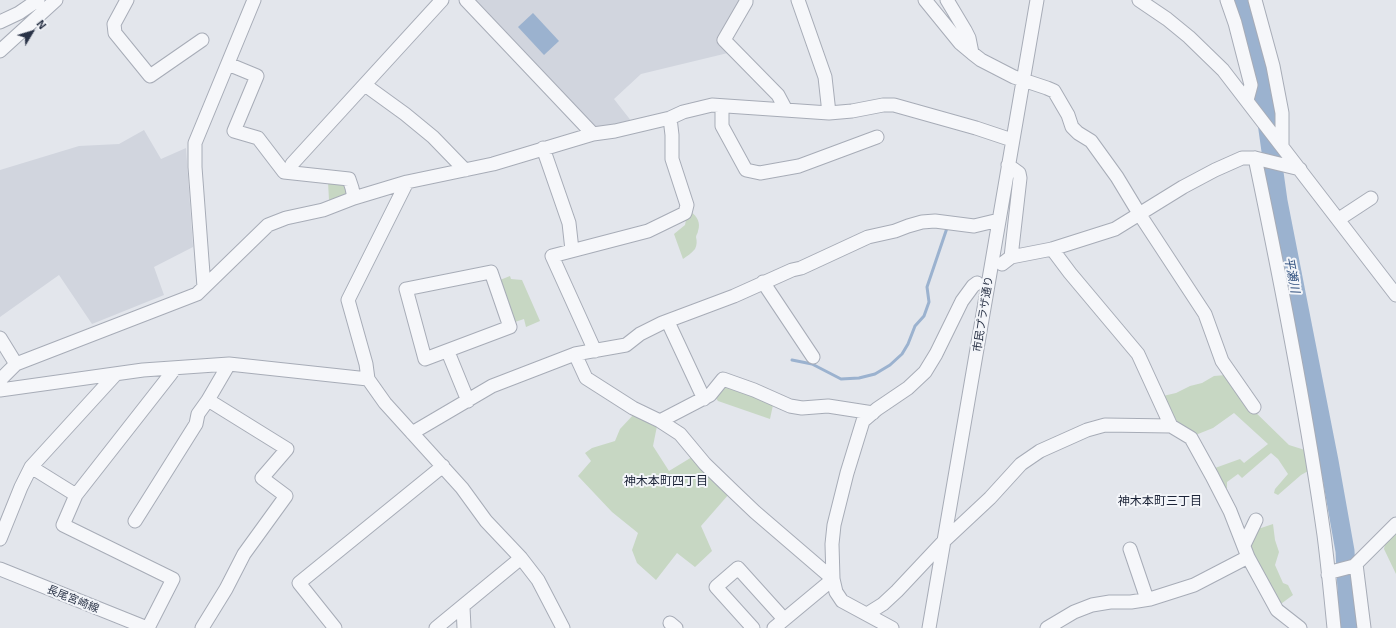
<!DOCTYPE html>
<html>
<head>
<meta charset="utf-8">
<style>
	body { margin:0 }
	#map { position:relative; width:1396px; height:628px; overflow:hidden; background:#e3e6ec; font-family:"Exo 2",sans-serif }
	canvas { display:block }
	.north { position:absolute; left:12px; top:12px; width:40px; height:40px; -webkit-text-stroke:3px #f3f5f9; paint-order:stroke; rotate:52deg; font-size:11px; font-weight:700; line-height:16px; text-align:center; color:#293246 }
	.north::after { content:''; display:block; margin:auto; width:14px; height:18px; background:#293246; clip-path:polygon(50% 0,100% 100%,50% 72%,0 100%) }
</style>
</head>
<body>
<div id="map">
<canvas width="1396" height="628"></canvas>
<div class="north">N</div>
</div>
<script>
const ctx = document.querySelector('canvas').getContext('2d');
ctx.lineJoin = 'round';
function paint(path, color) { ctx.fillStyle = color; ctx.fill(path, 'evenodd'); }
function stroke(path, color, width, dash) { ctx.strokeStyle = color; ctx.lineWidth = width; ctx.lineCap = dash ? 'butt' : 'round'; ctx.setLineDash(dash || []); ctx.stroke(path); }
function drawText(font, color, halo, rows, align = 'center') {
  ctx.font = font + ' "Exo 2","Noto Sans JP",sans-serif'; ctx.lineWidth = 4; ctx.setLineDash([]); ctx.textBaseline = 'middle'; ctx.strokeStyle = halo; ctx.fillStyle = color; for (const [text, x, y, turn = 0] of rows) {
    ctx.save(); ctx.translate(x, y); ctx.rotate((+turn || 0) * Math.PI / 180); ctx.textAlign = isNaN(turn) ? turn : align; if (halo) ctx.strokeText(text, 0, 0); ctx.fillText(text, 0, 0); ctx.restore();
  }
}
const built = new Path2D(`
	M 471,0 L 742,0 L 729,23 L 732,52 L 641,74 L 614,99 L 632,122 L 606,129 L 588,125 Z
	M 144,130 L 161,159 L 186,148 L 193,247 L 154,267 L 164,295 L 92,324 L 59,275 L 0,317 L 0,170 L 79,146 L 119,144 Z`);
const green = new Path2D(`
	M 328,182 L 344,183 L 348,191 L 346,195 L 329,200 Z
	M 691,212 C 697,216 701,223 698,231 C 698,233 696,235 696,237 C 697,241 697,245 695,249 C 692,253 687,256 683,259 L 674,234 L 685,225 L 686,220 L 689,217 Z
	M 510,276 L 511,279 L 522,280 L 540,321 L 526,327 L 524,319 L 515,322 L 500,280 Z
	M 1226,375 L 1246,403 L 1289,445 L 1308,451 L 1310,470 L 1301,475 L 1278,495 L 1274,493 L 1275,489 L 1288,474 L 1278,459 L 1271,453 L 1242,478 L 1238,474 L 1227,482 L 1227,488 L 1224,489 L 1214,472 L 1215,468 L 1240,459 L 1244,463 L 1268,444 L 1234,413 L 1213,428 L 1193,436 L 1180,427 L 1163,396 L 1176,393 L 1190,386 L 1202,383 L 1214,376 Z
	M 729,386 L 773,405 L 770,419 L 718,401 L 715,397 L 720,388 Z
	M 635,413 L 657,426 L 653,446 L 669,471 L 692,457 L 729,494 L 701,526 L 712,551 L 695,567 L 677,553 L 656,580 L 637,563 L 632,550 L 638,533 L 612,512 L 578,476 L 591,461 L 585,453 L 592,448 L 615,441 L 620,429 Z
	M 1273,524 L 1275,540 L 1279,552 L 1275,565 L 1283,583 L 1288,585 L 1293,595 L 1278,606 L 1248,548 L 1256,527 L 1261,528 Z
	M 1396,534 L 1396,574 L 1384,549 L 1385,544 Z`);
const water = new Path2D(`
	M 533,13 L 559,41 L 544,55 L 518,27 Z`);
const stream = new Path2D(`
	M 792,360 L 812,364 L 841,379 L 859,378 L 875,374 L 890,365 L 902,354 L 908,344 L 915,326 L 924,316 L 929,302 L 927,287 L 947,228`);
const river = new Path2D(`
	M 1239,0 L 1255,52 L 1263,94 L 1278,201 L 1329,461 L 1345,551 L 1349,628`);
const minor = new Path2D(`
	M 127,0 L 114,24 L 115,33 L 150,76 L 202,40
	M 466,0 L 593,134
	M 746,0 L 746,2 L 724,40 L 778,95 L 786,110
	M 798,0 L 825,77 L 829,113
	M 925,0 L 960,43 L 972,53
	M 947,0 L 965,30 L 969,38 L 972,53 L 981,60 L 1014,77 L 1047,88 L 1054,91 L 1068,115 L 1072,127 L 1078,133 L 1091,141 L 1117,177 L 1140,215 L 1205,314 L 1222,361 L 1254,407
	M 1139,0 L 1167,19 L 1189,37 L 1223,70 L 1396,295
	M 1227,0 L 1235,23 L 1251,85 L 1247,100
	M 1255,0 L 1273,66 L 1282,113 L 1282,146
	M 0,22 L 19,13 L 38,0
	M 0,51 L 56,0
	M 228,64 L 257,76 L 234,131 L 258,138 L 284,172 L 349,179 L 352,188 L 354,198
	M 365,85 L 405,114 L 433,137 L 465,170
	M 722,106 L 722,126 L 746,170 L 760,173 L 799,166 L 877,137
	M 543,148 L 569,223 L 572,250
	M 1255,158 C 1281,282 1306,409 1324,535 C 1328,566 1331,597 1334,628
	M 292,164 L 442,0
	M 1008,165 L 1019,173 L 1020,178 L 1011,257
	M 1339,219 L 1371,198
	M 1052,249 L 1070,273 L 1138,354 L 1171,426 L 1191,438 L 1212,476 L 1230,511 L 1248,557 L 1277,610 L 1300,628
	M 1002,264 L 1011,257 L 1052,249 L 1115,229 L 1183,187 L 1215,170 L 1242,158 L 1255,158 L 1300,169
	M 491,272 L 510,327 L 425,359 L 406,289 Z
	M 763,282 L 813,357
	M 204,287 L 195,167 L 195,143 L 254,0
	M 668,322 L 704,399
	M 0,338 L 16,364
	M 595,351 L 552,256 L 648,231 L 685,213 L 687,205 L 672,159 L 672,135 L 670,118
	M 448,352 L 468,401
	M 575,354 L 586,378 L 633,408 L 660,421 L 680,434 L 705,464 L 734,492 L 755,512 L 833,579 L 836,592 L 842,601 L 892,628
	M 368,379 L 366,364 L 348,300 L 407,182
	M 0,380 L 16,364 L 197,294 L 268,225 L 286,218 L 323,210 L 354,198 L 407,182 L 493,164 L 593,134 L 615,131 L 670,118 L 683,112 L 712,105 L 829,113 L 852,111 L 883,105 L 894,105 L 976,128 L 1012,140
	M 0,390 L 143,370 L 229,364 L 368,379 L 385,403 L 462,488 L 486,521 L 521,558 L 538,580 L 563,628
	M 660,421 L 710,395 L 723,379 L 754,390 L 790,406 L 802,408 L 828,406 L 873,413
	M 412,433 L 492,386 L 575,354 L 626,345 L 640,334 L 662,323 L 734,296 L 792,270 L 801,268 L 868,237 L 895,231 L 908,226 L 922,222 L 935,221 L 974,226 L 999,220
	M 31,467 L 76,495
	M 135,521 L 196,424 L 198,414 L 208,400 L 229,364
	M 0,539 L 21,487 L 31,467 L 115,375
	M 1244,545 L 1256,520
	M 1130,549 L 1147,599
	M 1356,564 L 1364,628
	M 0,569 L 147,628
	M 1328,575 L 1331,572 L 1354,566 L 1396,524
	M 463,607 L 464,628
	M 867,614 L 883,604 L 897,591 L 944,541 L 990,498 L 1021,464 L 1040,451 L 1087,430 L 1105,425 L 1171,426
	M 670,623 L 676,628
	M 148,628 L 173,579 L 63,525 L 76,495 L 170,375 L 175,368
	M 202,628 L 226,589 L 244,554 L 286,496 L 262,478 L 287,449 L 208,400
	M 335,628 L 299,583 L 443,466
	M 436,628 L 521,558
	M 753,628 L 716,587 L 738,568 L 784,619
	M 774,628 L 833,579 L 832,544 L 834,525 L 847,473 L 863,421 L 877,409 L 908,388 L 925,372 L 936,354 L 962,301 L 973,286 L 977,283
	M 929,628 L 1037,0
	M 1047,628 L 1074,612 L 1092,605 L 1110,602 L 1131,602 L 1150,599 L 1194,585 L 1248,557`);
const streetNames = [
	["市民プラザ通り",983,314,-81],
	["長尾宮崎線",73,599,22]
];
const waterNames = [
	["平瀬川",1292,275,79]
];
const neighbourhoodNames = [
	["神木本町四丁目",666,481],
	["神木本町三丁目",1160,501]
];
paint(built, '#d1d5de');
paint(green, '#c7d7c3');
paint(water, '#9bb2cf');
stroke(stream, '#9bb2cf', 3);
stroke(river, '#9bb2cf', 19);
stroke(minor, '#a7acb7', 15);
stroke(minor, '#f6f7fa', 13);
drawText('11px', '#293246', '#f3f5f9', streetNames);
drawText('italic 12px', '#2f4f7e', '#f3f5f9', waterNames);
drawText('12px', '#1b2337', '#f3f5f9', neighbourhoodNames);
</script>
</body>
</html>
